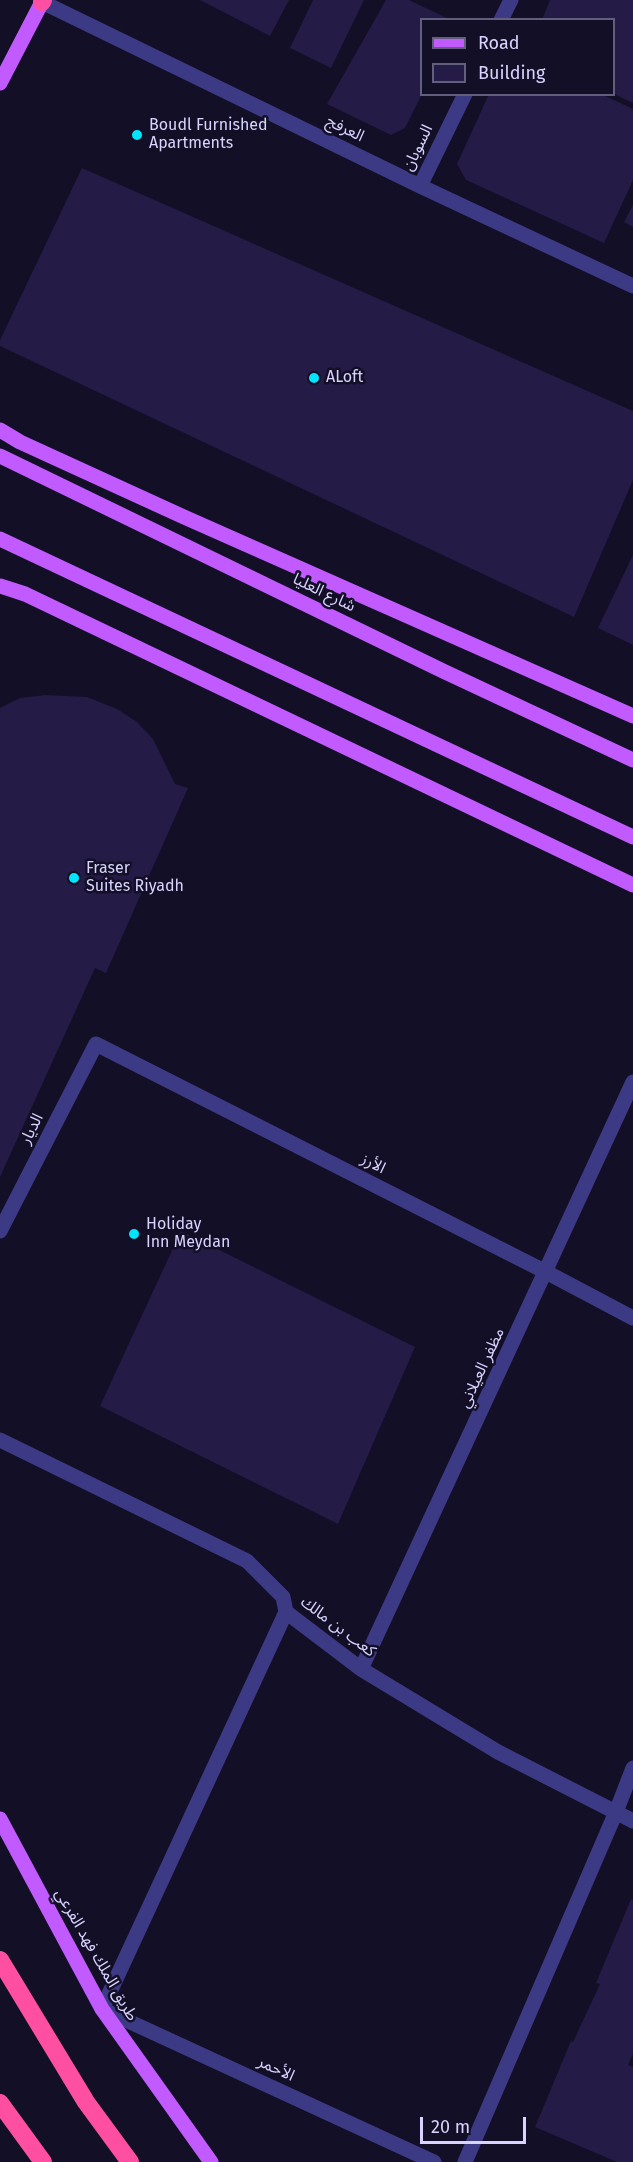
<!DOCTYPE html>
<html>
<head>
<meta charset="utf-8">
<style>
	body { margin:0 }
	#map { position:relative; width:633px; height:2162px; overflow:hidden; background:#130f26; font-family:"Fira Sans",sans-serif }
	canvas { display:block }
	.legend { position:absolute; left:420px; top:18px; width:195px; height:78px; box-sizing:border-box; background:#130f26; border:2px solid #625e7d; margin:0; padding:8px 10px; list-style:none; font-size:18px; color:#d9d4ff }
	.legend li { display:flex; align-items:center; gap:12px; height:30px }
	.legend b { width:30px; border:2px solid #625e7d }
	.scale { position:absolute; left:420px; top:2117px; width:106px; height:27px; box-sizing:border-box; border:3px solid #d9d4ff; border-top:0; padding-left:8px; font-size:18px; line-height:21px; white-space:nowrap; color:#d9d4ff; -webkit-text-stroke:4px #130f26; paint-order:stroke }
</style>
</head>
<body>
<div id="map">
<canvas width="633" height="2162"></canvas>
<ul class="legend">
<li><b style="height:8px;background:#c25bff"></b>Road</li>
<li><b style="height:16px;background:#241b47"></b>Building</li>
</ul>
<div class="scale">20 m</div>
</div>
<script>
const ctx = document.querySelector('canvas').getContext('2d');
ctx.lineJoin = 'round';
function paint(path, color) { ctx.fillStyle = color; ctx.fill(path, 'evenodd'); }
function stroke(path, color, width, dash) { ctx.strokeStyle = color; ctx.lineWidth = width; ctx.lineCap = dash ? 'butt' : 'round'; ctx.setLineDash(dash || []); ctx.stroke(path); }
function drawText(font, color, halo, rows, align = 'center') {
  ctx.font = font + ' "Fira Sans","Noto Sans Arabic",sans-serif'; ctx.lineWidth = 5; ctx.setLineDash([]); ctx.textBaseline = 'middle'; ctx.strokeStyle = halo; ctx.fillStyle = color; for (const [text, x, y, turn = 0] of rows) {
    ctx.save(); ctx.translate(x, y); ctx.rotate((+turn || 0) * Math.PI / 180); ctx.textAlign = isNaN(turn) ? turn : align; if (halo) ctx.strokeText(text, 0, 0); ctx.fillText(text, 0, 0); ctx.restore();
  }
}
const building = new Path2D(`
	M 200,0 L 289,0 L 270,36 Z
	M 313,0 L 364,0 L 331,68 L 290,48 Z
	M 386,0 L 409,0 L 451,20 L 422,20 L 422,94 L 405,128 L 391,135 L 327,104 Z
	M 550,0 L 633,0 L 633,103 L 614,94 L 614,20 L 542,20 Z
	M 489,94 L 601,94 L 633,109 L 633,180 L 604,243 L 466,180 L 457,164 Z
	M 82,168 L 633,411 L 633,480 L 574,617 L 0,346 L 0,340 Z
	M 633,205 L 633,227 L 624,222 Z
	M 633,555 L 633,645 L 598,628 Z
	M 45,695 L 87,697 L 117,709 L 137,722 L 153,739 L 175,784 L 188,788 L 106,973 L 95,968 L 0,1177 L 0,708 L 20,698 Z
	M 181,1231 L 415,1347 L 338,1524 L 100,1406 Z
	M 631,1899 L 633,1900 L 633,2054 L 628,2065 L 633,2067 L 633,2162 L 617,2162 L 535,2127 L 571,2041 L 573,2042 L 600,1984 L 596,1983 Z`);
const minor = new Path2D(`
	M 42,2 L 420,186 L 633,286
	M 501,20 L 511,0
	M 420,186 L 465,94
	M 0,1231 L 96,1044 L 546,1272 L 633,1318
	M 0,1440 L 247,1561 L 283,1597 L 286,1612 L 361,1669 L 498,1752 L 633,1821
	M 286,1612 L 102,2009 L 434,2162
	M 361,1669 L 633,1082
	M 465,2162 L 616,1812 L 633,1768`);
const primary = new Path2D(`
	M 0,83 L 43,0
	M 0,430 L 20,442 L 184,517 L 633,716
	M 0,456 L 443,671 L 633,760
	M 0,539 L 633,837
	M 0,586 L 25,594 L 633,885
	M 0,1819 L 102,2009 L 211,2162`);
const motorway = new Path2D(`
	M 42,2 L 43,0
	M 0,1960 L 86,2102 L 130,2162
	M 0,2103 L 43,2162`);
const markers = [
	[137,135,6,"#00e5ff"],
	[314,378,6,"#00e5ff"],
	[74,878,6,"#00e5ff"],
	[134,1234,6,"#00e5ff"]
];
const poiNames = [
	["Boudl Furnished",149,126],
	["Apartments",149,144],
	["ALoft",326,378],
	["Fraser",86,869],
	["Suites Riyadh",86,887],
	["Holiday",146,1225],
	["Inn Meydan",146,1243]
];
const streetNames = [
	["العرفج",345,129,26],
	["السوبان",418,148,-64],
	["شارع العليا",324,593,26],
	["الديار",32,1129,-63],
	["الأرز",373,1164,27],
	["مظفر العيلاني",482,1368,-65],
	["كعب بن مالك",338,1627,37],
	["طريق الملك فهد الفرعي",96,1955,60],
	["الأحمر",276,2069,25]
];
paint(building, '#241b47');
stroke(minor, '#3d3a85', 15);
stroke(primary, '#c25bff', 15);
stroke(motorway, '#ff4fa3', 18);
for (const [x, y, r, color] of markers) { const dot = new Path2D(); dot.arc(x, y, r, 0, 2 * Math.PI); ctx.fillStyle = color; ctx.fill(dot); stroke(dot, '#130f26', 2); }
drawText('16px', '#d9d4ff', '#130f26', poiNames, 'left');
drawText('16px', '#d9d4ff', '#130f26', streetNames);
</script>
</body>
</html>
